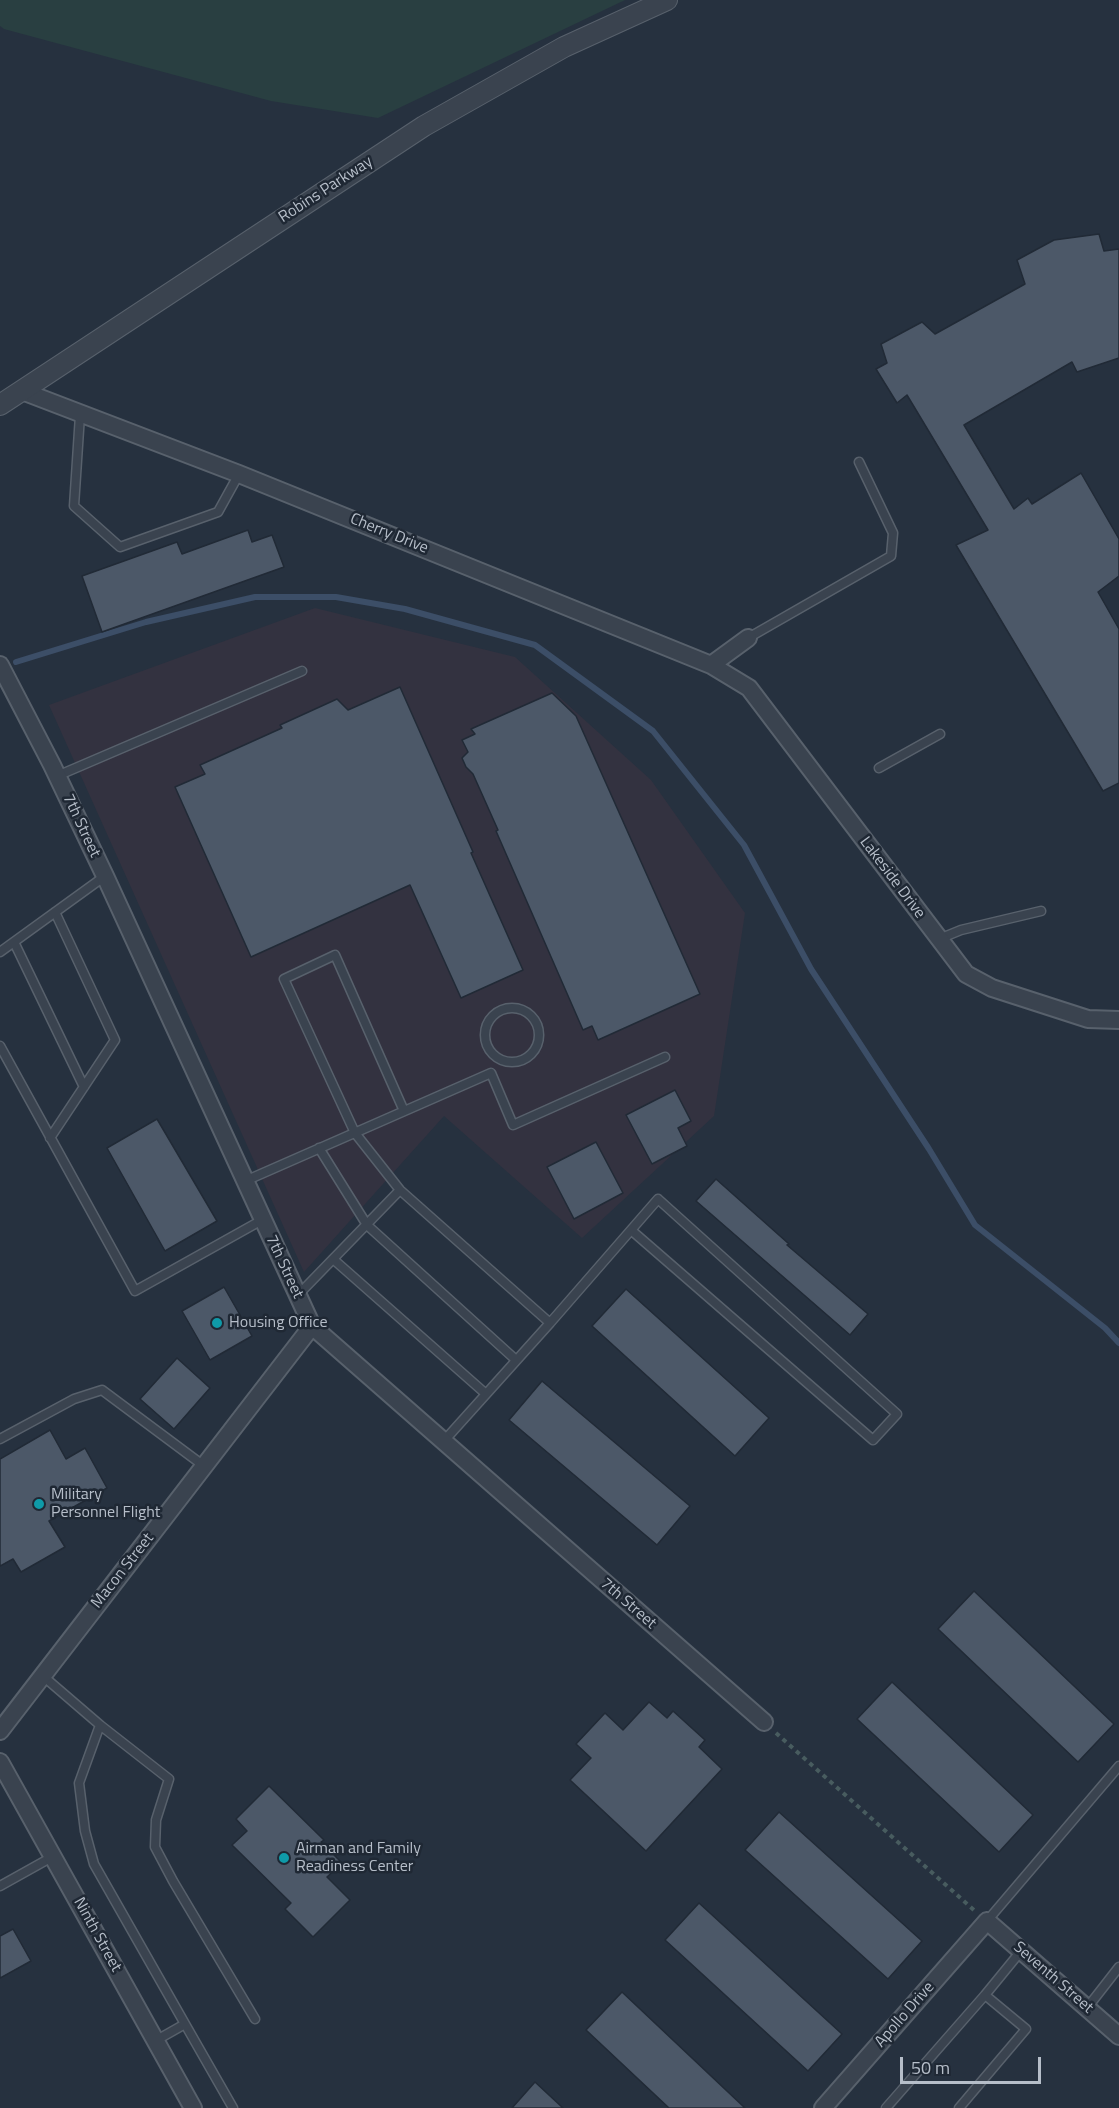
<!DOCTYPE html>
<html>
<head>
<meta charset="utf-8">
<style>
	body { margin:0 }
	#map { position:relative; width:1119px; height:2108px; overflow:hidden; background:#26313f; font-family:"Titillium Web",sans-serif }
	canvas { display:block }
	.scale { position:absolute; left:900px; top:2057px; width:141px; height:27px; box-sizing:border-box; border:3px solid #b6bec9; border-top:0; padding-left:8px; font-size:18px; line-height:21px; white-space:nowrap; color:#b6bec9; -webkit-text-stroke:4px #1f2834; paint-order:stroke }
</style>
</head>
<body>
<div id="map">
<canvas width="1119" height="2108"></canvas>
<div class="scale">50 m</div>
</div>
<script>
const ctx = document.querySelector('canvas').getContext('2d');
ctx.lineJoin = 'round';
function paint(path, color) { ctx.fillStyle = color; ctx.fill(path, 'evenodd'); }
function stroke(path, color, width, dash) { ctx.strokeStyle = color; ctx.lineWidth = width; ctx.lineCap = dash ? 'butt' : 'round'; ctx.setLineDash(dash || []); ctx.stroke(path); }
function drawText(font, color, halo, rows, align = 'center') {
  ctx.font = font + ' "Titillium Web",sans-serif'; ctx.lineWidth = 5; ctx.setLineDash([]); ctx.textBaseline = 'middle'; ctx.strokeStyle = halo; ctx.fillStyle = color; for (const [text, x, y, turn = 0] of rows) {
    ctx.save(); ctx.translate(x, y); ctx.rotate((+turn || 0) * Math.PI / 180); ctx.textAlign = isNaN(turn) ? turn : align; if (halo) ctx.strokeText(text, 0, 0); ctx.fillText(text, 0, 0); ctx.restore();
  }
}
const medical = new Path2D(`
	M 315,608 L 515,657 L 651,780 L 745,913 L 714,1116 L 582,1238 L 444,1116 L 304,1272 L 49,705 Z`);
const green = new Path2D(`
	M 0,0 L 625,0 L 378,118 L 271,101 L 4,29 L 0,26 Z`);
const stream = new Path2D(`
	M 16,662 L 146,622 L 255,597 L 336,597 L 405,609 L 535,645 L 653,731 L 744,845 L 811,969 L 929,1149 L 975,1225 L 1105,1328 L 1119,1343`);
const building = new Path2D(`
	M 1099,234 L 1104,251 L 1119,249 L 1119,358 L 1077,372 L 1072,362 L 964,425 L 1014,509 L 1028,498 L 1032,504 L 1081,473 L 1119,539 L 1119,576 L 1098,592 L 1119,629 L 1119,783 L 1103,791 L 956,545 L 988,530 L 907,395 L 897,403 L 876,369 L 887,363 L 881,344 L 922,322 L 935,334 L 1025,284 L 1017,260 L 1054,240 Z
	M 248,530 L 252,542 L 272,535 L 284,567 L 102,632 L 82,576 L 177,542 L 182,554 Z
	M 400,687 L 473,852 L 471,853 L 523,970 L 461,998 L 410,885 L 251,957 L 175,787 L 205,774 L 200,765 L 282,728 L 280,725 L 337,699 L 348,710 Z
	M 552,693 L 576,716 L 700,994 L 598,1040 L 592,1026 L 583,1030 L 496,831 L 498,830 L 473,774 L 466,767 L 462,758 L 468,752 L 462,740 L 475,734 L 471,729 Z
	M 675,1090 L 691,1121 L 678,1128 L 687,1146 L 652,1164 L 626,1115 Z
	M 157,1119 L 217,1221 L 165,1251 L 107,1148 Z
	M 596,1142 L 623,1193 L 574,1219 L 547,1167 Z
	M 716,1179 L 789,1244 L 787,1245 L 868,1314 L 850,1335 L 696,1201 Z
	M 224,1287 L 252,1336 L 210,1360 L 182,1311 Z
	M 626,1289 L 769,1418 L 735,1456 L 592,1326 Z
	M 177,1358 L 210,1388 L 174,1429 L 140,1399 Z
	M 542,1381 L 690,1506 L 657,1545 L 509,1420 Z
	M 50,1430 L 66,1459 L 85,1448 L 107,1488 L 49,1521 L 65,1547 L 21,1572 L 13,1559 L 0,1566 L 0,1459 Z
	M 974,1591 L 1114,1724 L 1078,1762 L 938,1629 Z
	M 892,1682 L 1033,1815 L 999,1852 L 857,1719 Z
	M 649,1702 L 667,1718 L 673,1711 L 705,1740 L 699,1747 L 722,1769 L 646,1851 L 570,1780 L 591,1758 L 576,1744 L 605,1713 L 623,1730 Z
	M 269,1786 L 324,1840 L 321,1842 L 342,1863 L 327,1877 L 350,1900 L 313,1937 L 285,1909 L 291,1903 L 232,1845 L 247,1831 L 236,1819 Z
	M 779,1812 L 922,1941 L 888,1979 L 745,1850 Z
	M 699,1903 L 842,2034 L 808,2071 L 665,1940 Z
	M 13,1929 L 31,1961 L 0,1978 L 0,1936 Z
	M 622,1992 L 745,2108 L 669,2108 L 586,2030 Z
	M 535,2082 L 563,2108 L 512,2108 Z`);
const path = new Path2D(`
	M 776,1733 L 976,1912`);
const service = new Path2D(`
	M 80,415 L 74,506 L 120,547 L 218,512 L 239,474
	M 748,638 L 891,556 L 893,533 L 859,462
	M 879,768 L 940,734
	M 57,776 L 302,671
	M 939,939 L 961,930 L 1041,911
	M 14,942 L 84,1087
	M 0,952 L 105,876
	M485 1035a27 27 0 1 1 54 0a27 27 0 1 1-54 0Z
	M 0,1046 L 135,1291 L 262,1220
	M 404,1111 L 335,955 L 284,979 L 355,1133 L 400,1190 L 550,1323 L 443,1442
	M 50,1138 L 115,1040 L 55,912
	M 319,1148 L 367,1225 L 516,1360
	M 245,1181 L 491,1073 L 513,1125 L 665,1057
	M 333,1259 L 486,1394
	M 298,1295 L 400,1190
	M 550,1323 L 658,1199 L 897,1414 L 873,1440 L 631,1230
	M 0,1439 L 74,1399 L 102,1390 L 204,1466
	M 43,1676 L 100,1725 L 79,1783 L 85,1831 L 94,1864 L 185,2024
	M 100,1725 L 169,1779 L 156,1820 L 155,1847 L 173,1881 L 255,2019
	M 0,1886 L 52,1857
	M 987,1921 L 1119,1766
	M 1087,2008 L 1119,1967
	M 155,2041 L 185,2024 L 233,2108
	M 886,2108 L 985,1995
	M 959,2108 L 1026,2029 L 985,1995 L 1021,1951`);
const minor = new Path2D(`
	M 22,391 L 239,474 L 711,665 L 748,638
	M 0,665 L 52,765 L 105,876 L 312,1326 L 764,1722
	M 711,665 L 749,688 L 966,974 L 992,988 L 1088,1019 L 1119,1020
	M 0,1731 L 312,1326
	M 0,1762 L 193,2108
	M 823,2108 L 987,1921 L 1119,2036`);
const tertiary = new Path2D(`
	M 0,405 L 424,126 L 564,47 L 667,0`);
const markers = [
	[217,1323,6,"#0f9aa8"],
	[39,1504,6,"#0f9aa8"],
	[284,1858,6,"#0f9aa8"]
];
const streetNames = [
	["Robins Parkway",326,190,-33],
	["Cherry Drive",389,534,22],
	["7th Street",81,826,65],
	["Lakeside Drive",892,878,53],
	["7th Street",284,1267,65],
	["Macon Street",123,1571,-52],
	["7th Street",628,1604,41],
	["Ninth Street",97,1935,61],
	["Seventh Street",1053,1978,41],
	["Apollo Drive",905,2015,-49]
];
const poiNames = [
	["Housing Office",229,1323],
	["Military",51,1495],
	["Personnel Flight",51,1513],
	["Airman and Family",296,1849],
	["Readiness Center",296,1867]
];
paint(medical, '#333240');
paint(green, '#293f41');
stroke(stream, '#3c4e67', 6);
paint(building, '#4c5868');
stroke(building, '#212a36', 1.5);
stroke(service, '#58616c', 11);
stroke(minor, '#58616c', 20);
stroke(tertiary, '#58616c', 22);
stroke(path, '#485c5f', 4, [4.5, 4.5]);
stroke(service, '#3a434f', 8);
stroke(minor, '#3a434f', 16);
stroke(tertiary, '#3a434f', 20);
for (const [x, y, r, color] of markers) { const dot = new Path2D(); dot.arc(x, y, r, 0, 2 * Math.PI); ctx.fillStyle = color; ctx.fill(dot); stroke(dot, '#1f2834', 2); }
drawText('16px', '#b6bec9', '#1f2834', streetNames);
drawText('16px', '#b6bec9', '#1f2834', poiNames, 'left');
</script>
</body>
</html>
